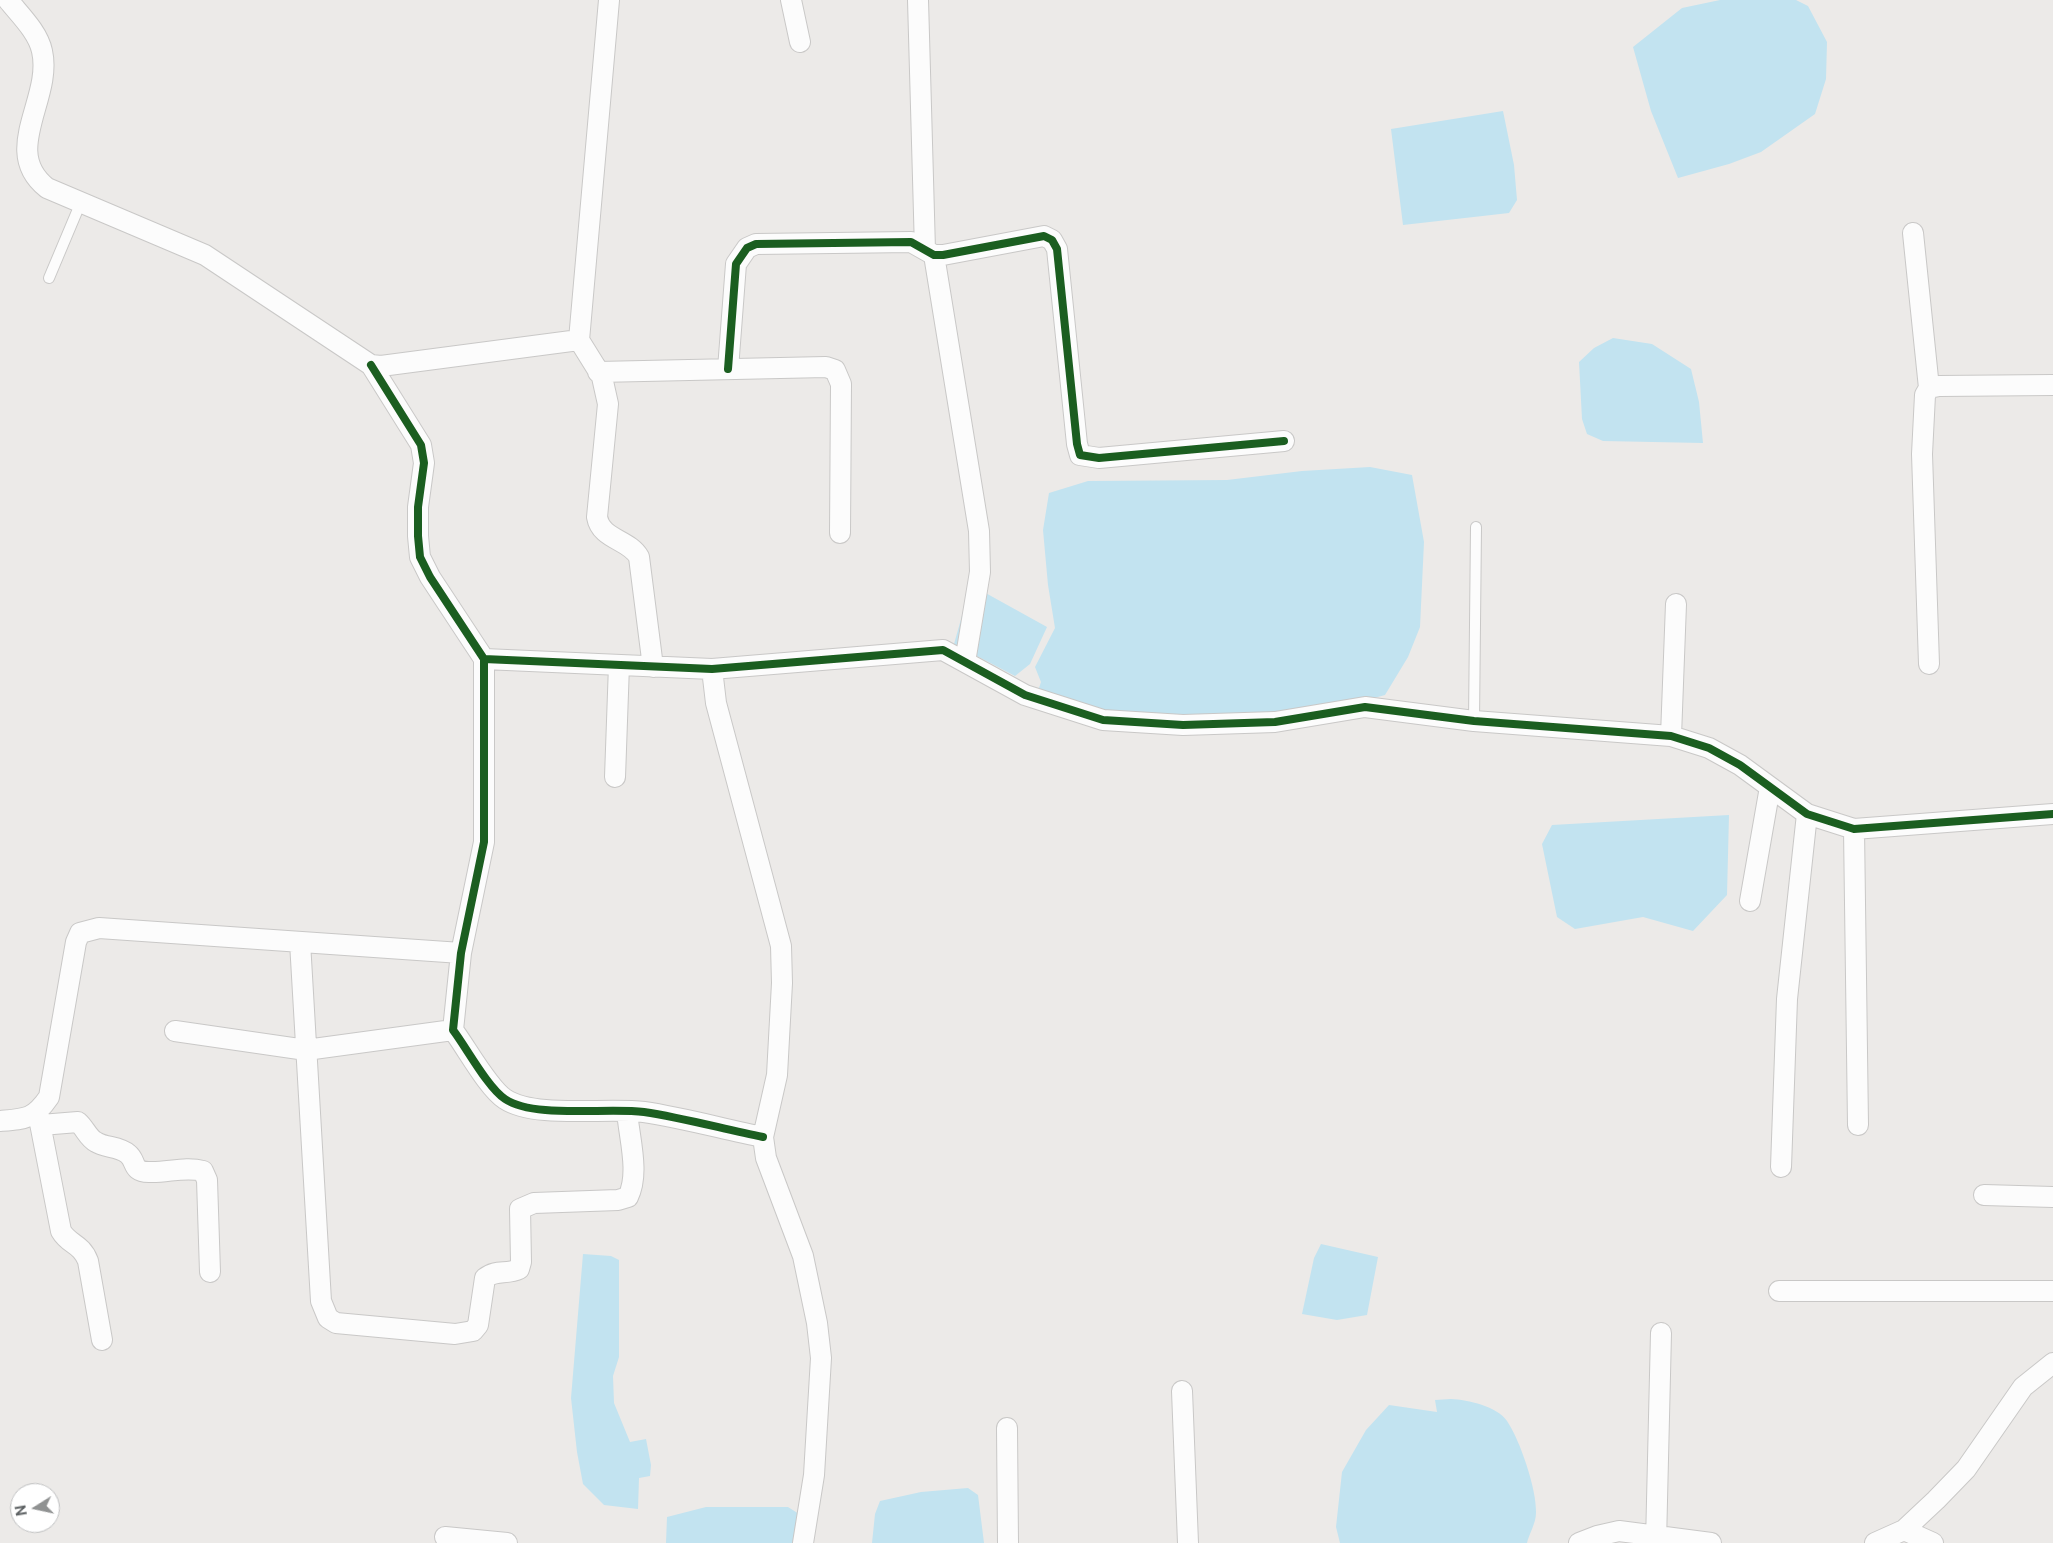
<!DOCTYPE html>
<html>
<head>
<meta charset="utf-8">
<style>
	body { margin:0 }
	#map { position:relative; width:2053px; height:1543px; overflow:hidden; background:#eceae8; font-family:"Public Sans",sans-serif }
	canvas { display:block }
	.north { position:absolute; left:10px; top:1483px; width:50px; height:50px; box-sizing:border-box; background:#fff; border:1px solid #bfc0c1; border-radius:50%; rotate:260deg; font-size:14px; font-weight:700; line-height:20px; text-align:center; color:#5e6264 }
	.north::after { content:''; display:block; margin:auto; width:18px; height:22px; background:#909292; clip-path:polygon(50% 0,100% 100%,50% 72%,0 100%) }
</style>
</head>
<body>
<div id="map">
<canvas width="2053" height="1543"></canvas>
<div class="north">N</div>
</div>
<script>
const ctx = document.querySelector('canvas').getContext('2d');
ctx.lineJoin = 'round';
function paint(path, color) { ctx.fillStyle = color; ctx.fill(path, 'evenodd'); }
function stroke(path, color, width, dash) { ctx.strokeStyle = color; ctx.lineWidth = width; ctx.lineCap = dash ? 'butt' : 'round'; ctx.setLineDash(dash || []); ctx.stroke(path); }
const water = new Path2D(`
	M 1720,0 L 1796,0 L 1808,6 L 1827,42 L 1826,79 L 1815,114 L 1761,152 L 1729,164 L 1678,178 L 1651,111 L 1633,47 L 1682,8 Z
	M 1503,111 L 1514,165 L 1517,200 L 1509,213 L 1403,225 L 1391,129 Z
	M 1613,338 L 1652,344 L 1691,369 L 1699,402 L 1703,443 L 1603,441 L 1587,434 L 1582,419 L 1579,362 L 1594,348 Z
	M 1370,467 L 1412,475 L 1424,542 L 1420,627 L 1408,657 L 1385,695 L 1309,716 L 1103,720 L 1039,688 L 1041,682 L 1035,667 L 1055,628 L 1048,585 L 1043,530 L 1049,493 L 1088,481 L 1227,480 L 1302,471 Z
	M 982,591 L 1047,627 L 1030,664 L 1015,676 L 954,644 L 965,605 Z
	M 1729,815 L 1727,895 L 1693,931 L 1643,917 L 1575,929 L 1557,917 L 1542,844 L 1552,825 Z
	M 1321,1244 L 1378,1257 L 1367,1315 L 1337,1320 L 1302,1314 L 1314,1258 Z
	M 583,1254 L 611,1256 L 619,1260 L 619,1357 L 613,1376 L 614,1403 L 630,1442 L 646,1439 L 651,1465 L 650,1476 L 639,1478 L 638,1509 L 604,1505 L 583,1484 L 577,1452 L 571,1398 Z
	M 1451,1399 C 1468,1400 1497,1406 1507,1421 C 1520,1440 1537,1490 1536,1513 C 1536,1523 1529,1534 1527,1543 L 1340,1543 L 1336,1527 L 1342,1472 L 1366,1430 L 1389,1405 L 1437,1412 L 1435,1400 Z
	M 968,1488 L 978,1495 L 984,1543 L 872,1543 L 875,1514 L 880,1501 L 921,1492 Z
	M 706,1507 L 788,1507 L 807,1519 L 800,1543 L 666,1543 L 667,1517 Z`);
const service = new Path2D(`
	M 49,278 L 81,202
	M 1474,721 L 1476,527`);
const minor = new Path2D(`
	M 8,0 C 20,15 38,32 42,51 C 53,99 0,151 47,188 L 205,255 L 371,365 L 381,366 L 579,340
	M 609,0 L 579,340 L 602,377 L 608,404 L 597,517 C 601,540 629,539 639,557 L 653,667
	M 791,0 L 800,42
	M 918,0 L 925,250
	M 1913,233 L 1929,388
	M 934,255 L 979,531 L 980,572 L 965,662
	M 371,365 L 421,445 L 424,463 L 418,507 L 418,536 L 420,557 L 430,577 L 484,659 L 484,842 L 461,953 L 453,1030 C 466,1047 488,1088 505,1099 C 535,1119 607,1107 644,1112 C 684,1118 723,1129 763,1137
	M 728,369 L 736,264 L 747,248 L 756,244 L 911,242 L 934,255 L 943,255 L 1044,236 L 1052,240 L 1057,249 L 1077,444 L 1080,455 L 1099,458 L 1284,441
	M 598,372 L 826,367 L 835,370 L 841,384 L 840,533
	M 484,659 L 712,669 L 943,650 L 1025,695 L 1103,720 L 1183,725 L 1275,722 L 1365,707 L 1474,721 L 1671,736 L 1709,748 L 1740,765 L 1807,814 L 1854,829 L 2053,814
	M 1929,664 L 1922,454 L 1925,395 L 1929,388 L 1939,386 L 2053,385
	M 712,669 L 716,703 L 781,946 L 782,983 L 777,1075 L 763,1137 L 766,1158 L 803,1256 L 817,1323 L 821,1358 L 814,1475 L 803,1543
	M 1671,736 L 1676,604
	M 615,777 L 619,665
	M 1854,829 L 1858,1125
	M 1750,901 L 1770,787
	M 300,942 L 321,1301 L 328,1318 L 336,1323 L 455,1334 L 473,1331 L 478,1325 L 485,1278 C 496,1269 507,1275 519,1269 L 521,1262 L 520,1209 L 534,1203 L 618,1200 L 628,1197 C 640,1173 629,1138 627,1111
	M 175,1031 L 306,1050 L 453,1030
	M 38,1113 L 61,1231 C 69,1245 81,1243 88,1261 L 102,1340
	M 0,1121 C 26,1119 34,1119 49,1097 L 76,942 L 80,933 L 99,928 L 461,953
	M 41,1125 L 78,1122 C 85,1128 88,1138 96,1142 C 105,1148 119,1146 128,1154 C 137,1161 131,1172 149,1172 C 167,1173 185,1166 203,1171 L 207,1180 L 210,1272
	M 1781,1167 L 1787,999 L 1807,814
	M 1984,1195 L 2053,1197
	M 1779,1291 L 2053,1291
	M 1182,1391 L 1188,1543
	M 1007,1428 L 1008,1543
	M 1904,1530 L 1933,1543
	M 445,1537 L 507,1543
	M 1579,1543 L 1597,1536 L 1619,1531 L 1711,1543
	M 1656,1543 L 1661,1333
	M 1875,1543 L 1904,1530 L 1936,1500 L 1966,1469 L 2023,1387 L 2053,1363`);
const cycleway = new Path2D(`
	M 371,365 L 421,445 L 424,463 L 418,507 L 418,536 L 420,557 L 430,577 L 484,659 L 484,842 L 461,953 L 453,1030 C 466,1047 488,1088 505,1099 C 535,1119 607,1107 644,1112 C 684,1118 723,1129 763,1137
	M 728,369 L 736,264 L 747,248 L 756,244 L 911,242 L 934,255 L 943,255 L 1044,236 L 1052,240 L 1057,249 L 1077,444 L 1080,455 L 1099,458 L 1284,441
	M 484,659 L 712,669 L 943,650 L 1025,695 L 1103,720 L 1183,725 L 1275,722 L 1365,707 L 1474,721 L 1671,736 L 1709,748 L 1740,765 L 1807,814 L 1854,829 L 2053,814`);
paint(water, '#c2e3f0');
stroke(service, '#c9c8c7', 12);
stroke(minor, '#c9c8c7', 22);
stroke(service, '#fcfcfc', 10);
stroke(minor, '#fcfcfc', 20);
stroke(cycleway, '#1b5e20', 8);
</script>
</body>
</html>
